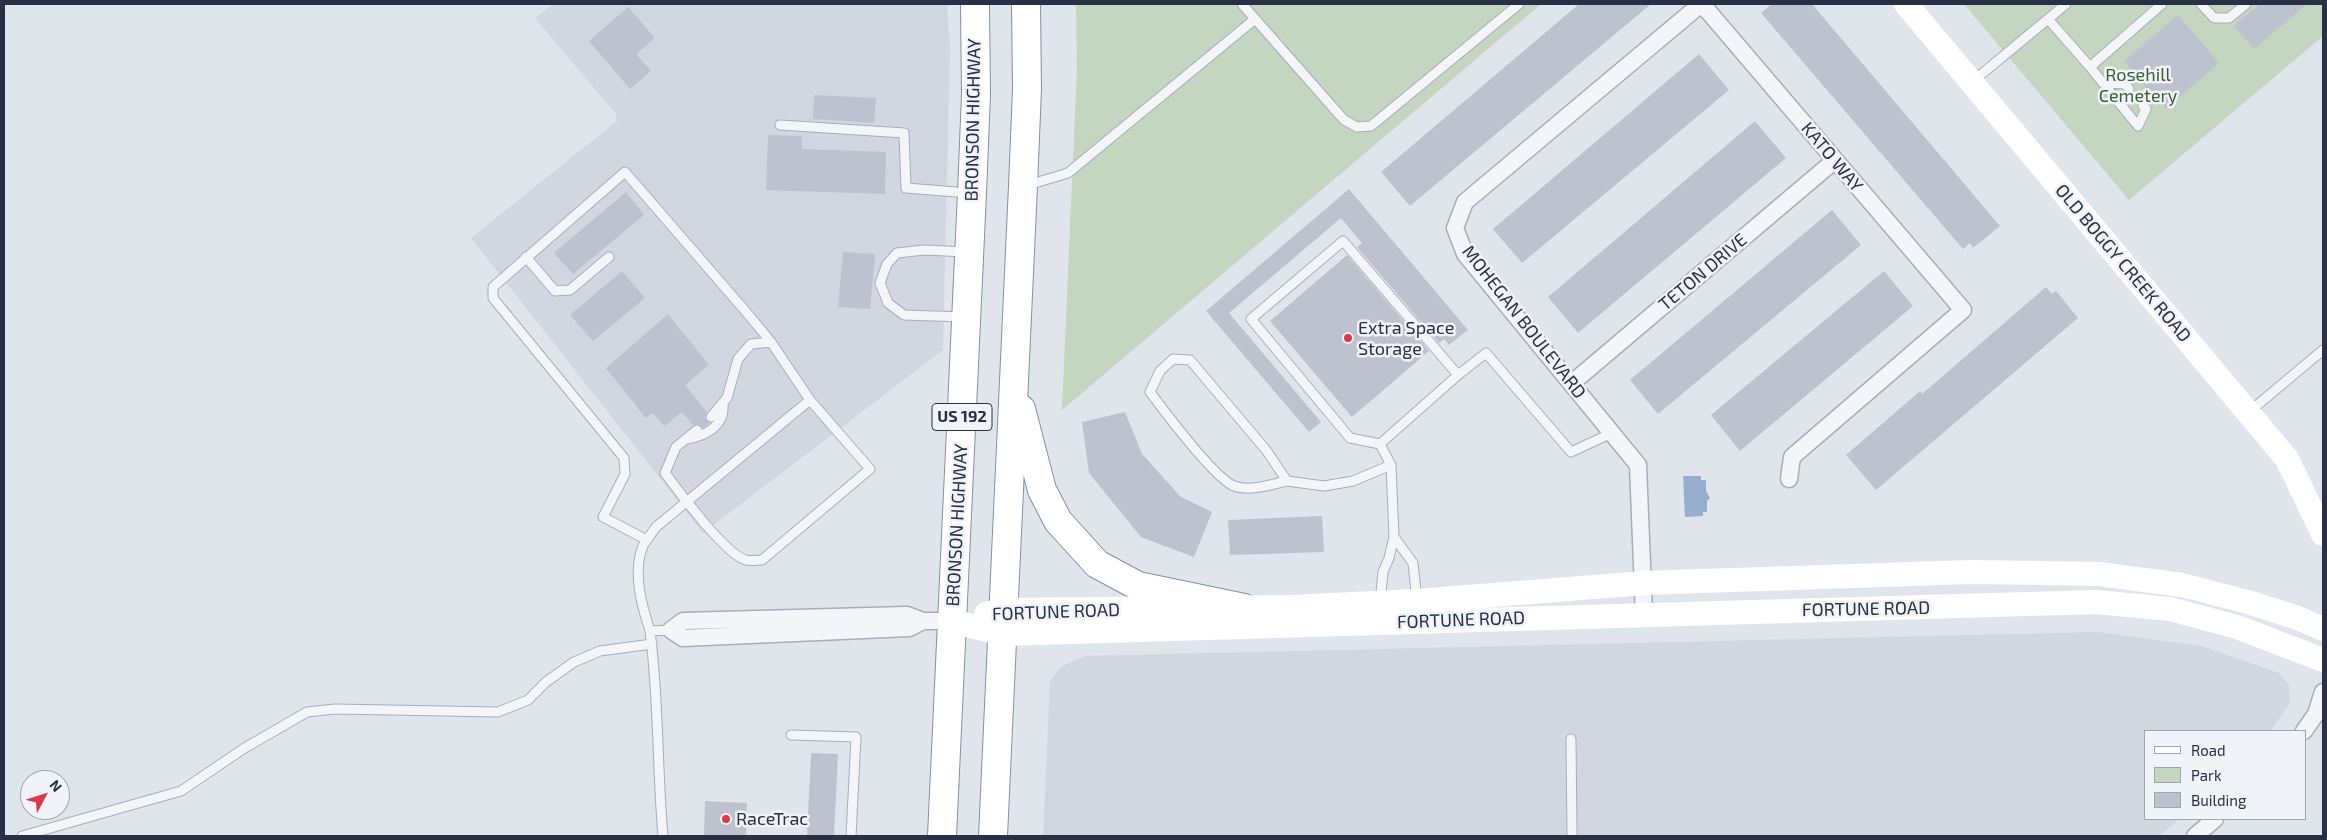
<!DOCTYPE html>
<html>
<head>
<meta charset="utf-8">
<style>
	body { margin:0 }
	#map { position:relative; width:2327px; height:840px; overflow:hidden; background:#e0e4eb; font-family:"Exo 2",sans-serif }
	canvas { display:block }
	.frame { position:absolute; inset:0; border:5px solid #273044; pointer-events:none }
	.legend { position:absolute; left:2144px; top:730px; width:162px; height:90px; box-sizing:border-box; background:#f0f3f8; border:1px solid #a0a5b0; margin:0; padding:6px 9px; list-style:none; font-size:15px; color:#273044 }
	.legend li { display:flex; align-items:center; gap:10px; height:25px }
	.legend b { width:25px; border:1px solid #a0a5b0 }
	.north { position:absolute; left:20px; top:770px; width:50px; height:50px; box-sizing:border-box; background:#f0f3f8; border:1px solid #a0a5b0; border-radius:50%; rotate:50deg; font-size:14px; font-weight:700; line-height:20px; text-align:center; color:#273044 }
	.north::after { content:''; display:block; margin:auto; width:18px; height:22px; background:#dc3847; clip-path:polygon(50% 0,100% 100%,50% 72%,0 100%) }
</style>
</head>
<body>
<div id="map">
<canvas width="2327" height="840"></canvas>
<div class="frame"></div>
<ul class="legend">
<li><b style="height:6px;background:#fff"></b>Road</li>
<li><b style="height:14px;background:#c4d5c0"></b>Park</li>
<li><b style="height:14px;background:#bdc2ce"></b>Building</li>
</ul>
<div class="north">N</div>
</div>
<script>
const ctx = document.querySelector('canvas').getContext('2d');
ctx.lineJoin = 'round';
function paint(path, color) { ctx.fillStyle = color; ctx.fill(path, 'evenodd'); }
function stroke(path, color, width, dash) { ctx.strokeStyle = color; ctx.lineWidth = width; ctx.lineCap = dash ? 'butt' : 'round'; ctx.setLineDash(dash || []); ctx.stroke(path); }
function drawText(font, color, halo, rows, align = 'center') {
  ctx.font = font + ' "Exo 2",sans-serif'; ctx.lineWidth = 5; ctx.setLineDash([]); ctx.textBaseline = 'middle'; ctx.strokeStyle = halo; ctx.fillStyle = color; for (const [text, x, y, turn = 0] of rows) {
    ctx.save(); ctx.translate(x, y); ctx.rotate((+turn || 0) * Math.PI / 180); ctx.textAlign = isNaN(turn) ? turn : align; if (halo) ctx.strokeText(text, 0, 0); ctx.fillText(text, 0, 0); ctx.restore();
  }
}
const built = new Path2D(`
	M 553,4 L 947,4 L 950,48 L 943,350 L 703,533 L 471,238 L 617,121 L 616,114 L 535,18 Z
	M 2097,632 L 2201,646 L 2279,673 L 2289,685 L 2290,703 L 2270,731 L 2146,731 L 2146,819 L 2179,819 L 2159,836 L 1043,836 L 1050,681 L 1062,666 L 1085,656 Z`);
const green = new Path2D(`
	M 1076,4 L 1541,4 L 1062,410 L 1077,68 Z
	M 1964,4 L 2323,4 L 2323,36 L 2129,200 Z`);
const water = new Path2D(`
	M 1683,476 L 1701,476 L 1701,480 L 1706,480 L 1706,491 L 1710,498 L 1707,501 L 1707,512 L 1703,512 L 1703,516 L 1685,517 Z`);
const building = new Path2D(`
	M 1579,4 L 1651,4 L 1410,206 L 1381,172 Z
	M 1772,4 L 1812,4 L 2000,226 L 1973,248 L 1970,243 L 1963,249 L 1761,13 Z
	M 2260,4 L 2307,4 L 2254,49 L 2234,26 Z
	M 628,7 L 655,38 L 636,54 L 651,71 L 630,89 L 589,41 Z
	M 2178,15 L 2219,63 L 2166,109 L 2155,96 L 2153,97 L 2124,61 Z
	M 1699,54 L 1729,90 L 1522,263 L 1493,229 Z
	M 814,95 L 876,98 L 874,123 L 813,119 Z
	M 1755,121 L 1786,158 L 1578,333 L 1548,297 Z
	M 768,135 L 802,136 L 802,149 L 886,152 L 885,194 L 766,190 Z
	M 1349,189 L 1468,330 L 1449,345 L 1444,339 L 1439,343 L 1357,247 L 1362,243 L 1341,218 L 1229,313 L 1321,422 L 1309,432 L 1206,311 Z
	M 626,192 L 644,215 L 573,274 L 554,253 Z
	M 1832,210 L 1861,245 L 1658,414 L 1630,380 Z
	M 843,252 L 875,254 L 870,309 L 838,307 Z
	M 1347,255 L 1429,351 L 1352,417 L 1270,321 Z
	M 622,271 L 645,298 L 593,341 L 570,315 Z
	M 1884,271 L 1913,306 L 1740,451 L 1711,415 Z
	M 2046,287 L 2052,294 L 2056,291 L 2078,318 L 1876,490 L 1846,455 L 1920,391 L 1922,394 Z
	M 668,314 L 709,365 L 685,385 L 707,412 L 705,419 L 709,423 L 703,428 L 699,424 L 693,425 L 682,412 L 664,426 L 653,413 L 646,418 L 606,368 Z
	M 1125,412 L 1142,454 L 1181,497 L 1212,512 L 1194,557 L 1141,537 L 1089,473 L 1082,422 Z
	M 1322,516 L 1324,552 L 1230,555 L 1228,520 Z
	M 811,753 L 838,754 L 834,836 L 807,836 Z
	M 705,801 L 747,803 L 746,836 L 704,836 Z`);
const lane = new Path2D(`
	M 1242,4 L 1344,120 L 1357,127 L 1371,126 L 1519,4
	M 2201,4 L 2214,18 L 2229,18 L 2246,4
	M 2048,19 L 2090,67 L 2162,4
	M 2090,67 L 2138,126 L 2146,109 L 2143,106
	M 1972,82 L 2066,4
	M 2104,83 L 2125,84 L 2129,89
	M 780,125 L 904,133 L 906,188 L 969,193
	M 1025,186 L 1068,173 L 1255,19
	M 526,257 L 555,291 L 570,290 L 609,257
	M 964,317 L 904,315 L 888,303 L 880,283 L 887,264 L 897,253 L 924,250 L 967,252
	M 2249,412 L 2323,350
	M 711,417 L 727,398 L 738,359 L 751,344 L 771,342
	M 697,430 L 676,447 L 665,473 C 678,491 727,556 746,560 C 750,561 757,560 762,560 L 870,469 L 810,400
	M 687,439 C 705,436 725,426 723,405
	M 1380,444 L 1350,438 L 1251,319 L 1343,241 L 1458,375
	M 1287,481 C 1272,484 1250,492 1234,486 C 1213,477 1165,412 1150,392 L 1160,371 L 1173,359 L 1190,360 L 1266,450 L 1287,481 L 1324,486 L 1353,481 L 1391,465
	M 1394,537 L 1391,465 L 1380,444 L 1458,375 L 1486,353 L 1571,452 L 1612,433
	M 647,540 L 603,517 L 625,474 L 624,458 L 493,298 L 493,287 L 625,172 L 747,313 L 771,342 L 810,400 L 656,527 C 652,533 646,540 643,546 C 632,573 642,606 650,631
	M 1380,602 L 1383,572 L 1389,558 L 1394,537 L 1413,563 L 1417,601
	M 791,735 L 856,737 L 851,836
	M 1571,739 L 1572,836
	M 22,836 L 181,791 L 243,749 L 307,712 L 335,709 L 498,712 L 528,700 L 546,682 L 574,662 L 600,651 L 652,644
	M 663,836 C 657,768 659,699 650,631 L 671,630`);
const street = new Path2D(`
	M 1702,4 L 1963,310 L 1792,457 L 1789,479
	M 1572,383 L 1834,161
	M 1644,615 L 1638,465 L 1465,254 L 1455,228 L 1465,202 L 1701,4
	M 923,621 L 909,628 L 683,638 L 671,630 L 683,621 L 907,615 L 923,621 L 952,621
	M 2304,731 L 2316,714 L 2323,692
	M 2195,836 L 2215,819`);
const secondary = new Path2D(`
	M 1906,4 L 2287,459 L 2323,534
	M 986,614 L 1003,610 L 1290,607 L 1417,601 L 1644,583 L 1972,572 L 2099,574 L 2182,585 L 2248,602 L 2295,617 L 2323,629
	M 952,621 L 1003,634 L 2096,602 L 2170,609 L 2237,627 L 2323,660`);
const highway = new Path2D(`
	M 1021,409 L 1042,490 L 1058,521 L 1097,564 L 1138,586 L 1244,608
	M 942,836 L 972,193 L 976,95 L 975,4
	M 993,836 L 1023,186 L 1027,89 L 1026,4`);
const markers = [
	[1348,338,5,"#dc3847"],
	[726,819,5,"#dc3847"]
];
const shields = [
	[962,417,60]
];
const shieldNames = [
	["US 192",962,417]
];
const parkNames = [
	["Rosehill",2138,75],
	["Cemetery",2138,96]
];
const streetNames = [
	["BRONSON HIGHWAY",973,120,-89],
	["KATO WAY",1832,157,50],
	["OLD BOGGY CREEK ROAD",2123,263,50],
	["TETON DRIVE",1703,272,-40],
	["MOHEGAN BOULEVARD",1524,322,52],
	["BRONSON HIGHWAY",957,525,-87],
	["FORTUNE ROAD",1866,609,-1],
	["FORTUNE ROAD",1056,612,-2],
	["FORTUNE ROAD",1461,620,-2]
];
const poiNames = [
	["Extra Space",1358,328],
	["Storage",1358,349],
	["RaceTrac",736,819]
];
paint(built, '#d2d6e0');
paint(green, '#c4d5c0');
paint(water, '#97afce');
paint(building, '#bdc2ce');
stroke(lane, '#a8aeb9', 11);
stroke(street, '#a8aeb9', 19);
stroke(highway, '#868fa3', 30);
stroke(lane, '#f3f5f8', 9);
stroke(street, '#f3f5f8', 16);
stroke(secondary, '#fff', 24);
stroke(highway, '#fff', 28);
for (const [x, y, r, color] of markers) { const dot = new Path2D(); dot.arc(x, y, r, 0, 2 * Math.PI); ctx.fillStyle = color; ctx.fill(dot); stroke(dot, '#f0f3f8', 2); }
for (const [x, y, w] of shields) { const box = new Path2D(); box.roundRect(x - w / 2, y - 13.5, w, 27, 4); ctx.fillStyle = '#f0f3f8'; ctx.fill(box); stroke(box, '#273044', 1); }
drawText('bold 16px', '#273044', null, shieldNames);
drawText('18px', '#386133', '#f0f3f8', parkNames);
drawText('18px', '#273044', '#f0f3f8', streetNames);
drawText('18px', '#273044', '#f0f3f8', poiNames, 'left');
</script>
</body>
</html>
